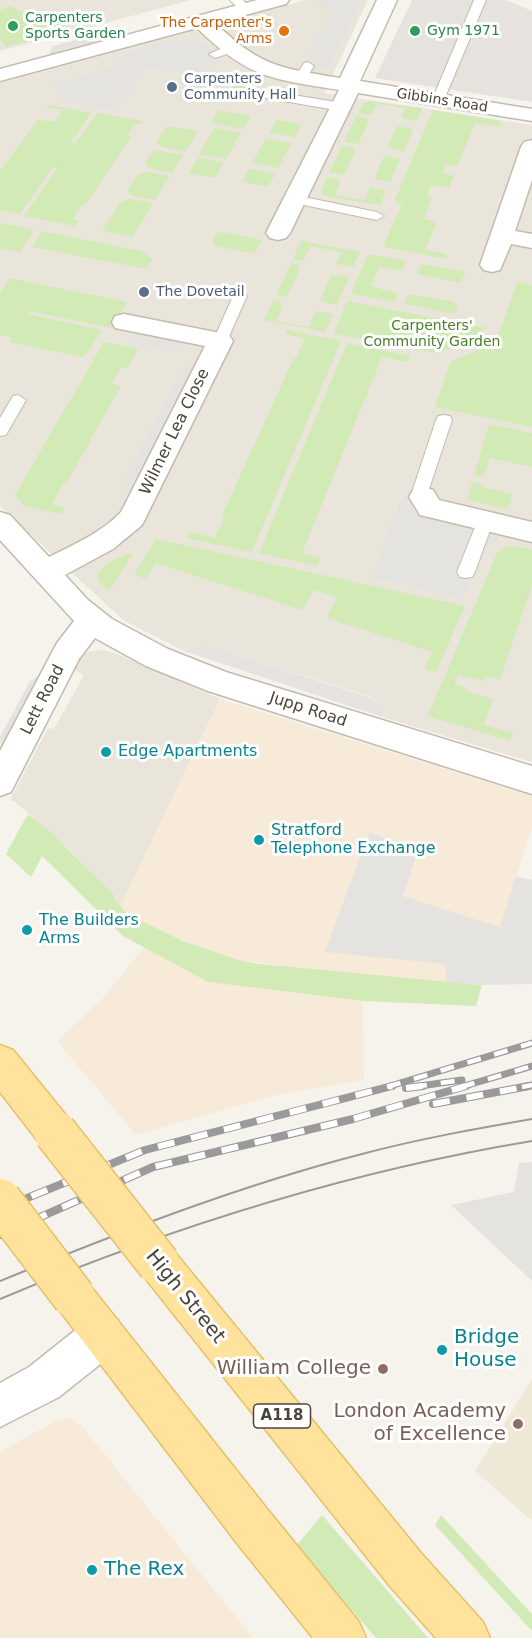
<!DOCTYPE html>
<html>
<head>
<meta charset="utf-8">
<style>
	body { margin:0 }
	canvas { display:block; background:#f6f3ec }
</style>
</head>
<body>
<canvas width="532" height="1638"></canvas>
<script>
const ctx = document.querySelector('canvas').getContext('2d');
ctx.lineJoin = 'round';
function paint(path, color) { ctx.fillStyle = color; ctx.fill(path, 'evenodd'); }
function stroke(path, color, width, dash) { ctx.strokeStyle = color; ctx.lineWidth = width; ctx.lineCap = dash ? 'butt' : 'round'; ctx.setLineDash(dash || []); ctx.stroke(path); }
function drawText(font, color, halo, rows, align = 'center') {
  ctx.font = font + ' "DejaVu Sans",sans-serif'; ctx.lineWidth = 6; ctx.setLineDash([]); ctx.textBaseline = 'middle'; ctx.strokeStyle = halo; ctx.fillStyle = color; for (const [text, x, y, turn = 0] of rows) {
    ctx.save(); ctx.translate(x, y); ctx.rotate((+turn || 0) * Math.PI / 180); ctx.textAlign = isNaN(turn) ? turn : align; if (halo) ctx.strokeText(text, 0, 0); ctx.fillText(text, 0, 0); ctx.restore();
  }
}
const residential = new Path2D(`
	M 0,0 L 191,0 L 0,51 Z
	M 306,0 L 368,0 L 324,93 L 532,125 L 532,762 L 385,718 L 374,698 L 208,645 L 184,651 L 123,620 L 0,506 L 0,83 Z
	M 101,650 L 117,654 L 220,699 L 120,907 L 114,896 L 68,848 L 15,802 L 10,800 L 48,728 L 54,729 L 84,675 L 70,667 L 87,652 Z`);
const commercial = new Path2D(`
	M 220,699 L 532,796 L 532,826 L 482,985 L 319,971 L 238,960 L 183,941 L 127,914 L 120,907 Z
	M 144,947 L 208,982 L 363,1001 L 364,1080 L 272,1096 L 136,1135 L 57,1041 L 103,998 Z
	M 59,1419 L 71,1419 L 80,1424 L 253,1638 L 0,1638 L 0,1452 Z`);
const industrial = new Path2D(`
	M 412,0 L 506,0 L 532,11 L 532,102 L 375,78 Z`);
const education = new Path2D(`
	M 532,1379 L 532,1521 L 475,1471 Z`);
const green = new Path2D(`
	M 10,6 L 32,18 L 66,20 L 60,21 L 68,31 L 6,47 L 0,39 L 0,10 Z
	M 241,73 L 268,84 L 250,81 L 241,100 L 226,98 Z
	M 368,101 L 422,108 L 417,121 L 401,118 L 405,108 L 377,104 L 372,115 L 358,113 L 363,103 Z
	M 48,105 L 91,113 L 71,142 L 75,144 L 97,113 L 143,121 L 141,124 L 135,124 L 127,136 L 131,137 L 85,205 L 82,205 L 72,219 L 78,221 L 75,226 L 24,216 L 58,167 L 53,167 L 20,214 L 0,210 L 0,171 L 38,120 L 55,122 L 63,110 L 46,107 Z
	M 219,110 L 251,116 L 243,129 L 211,123 Z
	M 433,110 L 502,121 L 499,127 L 475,123 L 457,167 L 446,165 L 443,173 L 454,176 L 449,188 L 431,185 L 427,196 L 432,197 L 424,219 L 437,222 L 425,250 L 447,254 L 446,259 L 383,247 L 402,204 L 394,202 Z
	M 356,116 L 367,118 L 366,120 L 369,121 L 358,144 L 344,142 Z
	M 277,120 L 302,124 L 295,137 L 269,133 Z
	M 167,126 L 198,131 L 185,152 L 162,147 L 156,142 Z
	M 397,126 L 413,129 L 404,151 L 387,148 Z
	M 215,128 L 241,133 L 226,159 L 199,154 Z
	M 266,139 L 292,143 L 278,168 L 252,163 Z
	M 342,146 L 354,148 L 355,151 L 344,175 L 329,172 Z
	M 154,150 L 183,155 L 172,173 L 149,168 L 145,163 Z
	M 384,156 L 400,159 L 390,182 L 374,179 Z
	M 198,158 L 221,162 L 223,163 L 215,178 L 189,173 Z
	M 249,169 L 275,174 L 268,187 L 242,182 Z
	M 147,172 L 170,176 L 155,200 L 132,196 L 127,191 L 138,174 Z
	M 327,177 L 338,179 L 338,181 L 341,182 L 335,195 L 365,200 L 370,187 L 386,190 L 380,205 L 325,196 L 321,192 Z
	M 130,199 L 153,203 L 133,237 L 102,231 L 120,203 Z
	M 0,223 L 34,230 L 20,252 L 0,248 Z
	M 41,231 L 141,251 L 152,259 L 146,269 L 32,247 Z
	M 223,232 L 258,239 L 261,241 L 256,251 L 250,253 L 215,246 L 212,242 L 217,233 Z
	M 301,241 L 360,252 L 353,267 L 336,264 L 341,252 L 310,246 L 303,261 L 293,259 Z
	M 368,254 L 406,261 L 402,271 L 379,267 L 371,286 L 398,294 L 395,302 L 351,294 Z
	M 291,263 L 298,264 L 297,267 L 300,268 L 287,297 L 276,295 Z
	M 421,264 L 465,272 L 461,283 L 417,274 Z
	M 332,274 L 349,277 L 337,305 L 320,301 Z
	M 9,278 L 127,302 L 112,328 L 29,311 L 26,314 L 101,330 L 89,351 L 82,357 L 9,342 L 12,337 L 0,335 L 0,293 Z
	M 517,282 L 532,285 L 532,427 L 435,407 L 451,361 L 496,343 Z
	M 408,294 L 455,302 L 454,305 L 458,306 L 455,314 L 404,304 Z
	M 274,299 L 281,301 L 280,304 L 283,305 L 276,321 L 309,327 L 316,311 L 333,314 L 325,332 L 264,320 Z
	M 347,301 L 487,328 L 456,346 L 437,353 L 334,334 Z
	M 287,330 L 341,341 L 252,552 L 186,538 L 189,532 L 215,538 L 225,516 L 222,515 L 294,358 L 296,358 L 305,339 L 285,334 Z
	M 104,342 L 138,349 L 128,368 L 121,367 L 112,384 L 121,386 L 66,484 L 63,484 L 52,504 L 65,508 L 61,514 L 24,506 L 15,495 Z
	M 347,343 L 410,356 L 408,362 L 382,357 L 302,553 L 320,558 L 317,566 L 259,553 Z
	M 489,424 L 532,433 L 532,467 L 490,458 L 484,477 L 474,475 Z
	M 472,482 L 482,484 L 482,487 L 512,494 L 508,509 L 467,500 Z
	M 156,539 L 465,606 L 436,672 L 425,669 L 432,652 L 327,618 L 337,597 L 314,590 L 303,610 L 155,563 L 146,579 L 134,574 Z
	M 507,546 L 532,549 L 532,585 L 500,679 L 486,676 L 484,681 L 458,675 L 455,684 L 466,688 L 466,691 L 493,699 L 484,725 L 513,733 L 510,741 L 428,716 L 497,553 Z
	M 126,554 L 133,554 L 109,591 C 84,573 108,563 126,554 Z
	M 28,814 L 53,834 L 115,896 L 114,898 L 127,914 L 183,941 L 238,960 L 259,964 L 482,985 L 476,1006 L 363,1001 L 208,982 L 123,936 L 42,856 L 31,877 L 6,854 Z
	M 322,1515 L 428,1638 L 376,1638 L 296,1546 Z
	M 441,1515 L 532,1614 L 532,1631 L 435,1525 Z`);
const parking = new Path2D(`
	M 316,0 L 361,0 L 327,69 L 302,66 L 330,13 Z
	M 97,34 L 95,43 L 48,56 L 53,46 Z
	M 173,39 L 189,39 L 205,44 L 219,60 L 211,74 L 194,71 L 191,75 L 146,68 L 117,111 L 61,101 L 54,84 L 122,64 L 115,57 Z
	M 141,325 L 188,335 L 179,353 L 131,342 Z
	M 233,330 L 241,332 L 150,514 L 142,512 Z
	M 196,364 L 130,490 L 125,479 L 184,367 Z
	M 402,495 L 501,525 L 499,539 L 489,544 L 483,551 L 463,599 L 372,577 Z
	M 208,645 L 374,699 L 385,718 L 184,651 Z
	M 49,669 L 3,759 L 0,737 L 30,681 Z
	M 369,833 L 419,848 L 403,896 L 500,927 L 516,876 L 532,880 L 532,984 L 482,985 L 446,982 L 445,964 L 325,952 Z
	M 532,1162 L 532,1281 L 451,1205 L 514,1192 L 519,1163 Z`);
const service = new Path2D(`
	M 230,0 L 243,0 L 251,9 L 245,12 L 241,11 Z
	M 474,0 L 486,0 L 444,100 L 438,104 L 434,103 L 432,100 Z
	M 229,45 L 233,46 L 233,52 L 215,58 L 209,54 Z
	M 308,62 L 314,66 L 304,82 L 300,83 L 296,82 L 294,79 L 304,63 Z
	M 269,91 L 342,103 L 348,107 L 342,111 L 265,98 L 263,95 Z
	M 294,195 L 377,212 L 384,216 L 377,220 L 289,202 L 287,199 L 289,196 Z
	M 240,291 L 247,296 L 227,341 L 225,344 L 215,344 L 213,341 L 233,296 Z
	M 18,395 L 26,400 L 6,435 L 0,436 L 0,418 L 13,396 Z
	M 444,415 L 450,416 L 452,420 L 429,489 L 431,497 L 429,501 L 417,501 L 413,489 L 436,420 L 438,416 Z
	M 485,516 L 491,518 L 493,522 L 475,572 L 472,577 L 466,578 L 460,577 L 457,572 L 477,522 L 479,518 Z`);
const minor = new Path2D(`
	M 257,0 L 289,0 L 286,4 L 215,23 C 261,67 280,68 340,78 L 377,0 L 397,0 L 360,81 L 532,109 L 532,121 L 358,93 L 290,233 L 286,238 L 278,240 L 270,238 L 266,233 L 339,90 C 271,79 248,78 197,28 L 0,81 L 0,69 Z
	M 532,140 L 532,180 L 515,231 L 532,234 L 532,248 L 511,244 L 500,270 L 492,272 L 484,270 L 480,265 L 521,147 L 524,142 Z
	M 124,314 L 220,333 L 229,335 L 233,341 L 142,525 L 113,549 L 65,575 L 88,600 L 112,619 L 168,649 L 226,672 L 532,766 L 532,794 L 208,691 L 146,666 L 95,638 L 79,659 L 11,792 L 0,796 L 0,751 L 57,643 L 74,621 L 0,540 L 0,512 L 10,515 L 49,557 C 75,544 101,533 121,512 L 205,346 L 115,328 L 112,322 L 115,316 Z
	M 423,487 L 433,490 L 439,500 L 532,522 L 532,542 L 420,515 L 409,497 L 413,490 Z
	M 103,1314 L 118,1320 L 124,1335 L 118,1350 L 59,1397 L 0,1427 L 0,1383 L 29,1367 L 88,1320 Z`);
const primary = new Path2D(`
	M 0,1045 L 13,1050 L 69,1119 L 74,1132 L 69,1145 L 55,1151 L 41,1145 L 0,1092 Z
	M 159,1244 L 173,1250 L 421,1553 L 483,1622 L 490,1638 L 436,1638 L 389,1585 L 145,1278 L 139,1264 L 145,1250 Z
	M 74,1277 L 88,1283 L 268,1510 L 359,1622 L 366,1638 L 313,1638 L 236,1542 L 60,1311 L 54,1297 L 60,1283 Z`);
const tram = new Path2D(`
	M 0,1281 C 118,1233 238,1186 362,1154 C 418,1139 475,1129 532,1119
	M 0,1299 C 169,1228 351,1171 532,1141`);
const railFar1 = new Path2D(`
	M 387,1087 L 532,1043
	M 413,1087 L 462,1080
	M 461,1087 L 532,1066
	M 522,1087 L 532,1085`);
const rail = new Path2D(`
	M 406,1088 L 423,1086
	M 433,1104 L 529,1086
	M 0,1209 L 145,1150 L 392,1086
	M 0,1235 L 153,1167 L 353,1119 L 466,1086`);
const primaryBridge = new Path2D(`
	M 55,1132 L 159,1264
	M 0,1200 L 74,1297`);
const markers = [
	[13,26,6,"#2e9e5b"],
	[284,31,6,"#e8710a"],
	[415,31,6,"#2e9e5b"],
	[172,87,6,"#5c6f8a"],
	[144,292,6,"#5c6f8a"],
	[106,752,6,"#0f9aa8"],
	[259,840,6,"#0f9aa8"],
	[27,930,6,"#0f9aa8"],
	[442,1350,6,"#0f9aa8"],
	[383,1369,6,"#8d6e63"],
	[518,1424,6,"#8d6e63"],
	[92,1570,6,"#0f9aa8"]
];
const farLeisurenames = [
	["Carpenters",25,18],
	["Sports Garden",25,34],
	["Gym 1971",427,31]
];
const farFoodnames = [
	["The Carpenter's",272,23],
	["Arms",272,39]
];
const farServicenames = [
	["Carpenters",184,79],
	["Community Hall",184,95],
	["The Dovetail",156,292]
];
const farStreetnames = [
	["Gibbins Road",442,101,9]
];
const farParknames = [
	["Carpenters'",432,326],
	["Community Garden",432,342]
];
const shields = [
	[282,1416,57]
];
const shieldNames = [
	["A118",282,1416]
];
const streetNames = [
	["Wilmer Lea Close",175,432,-64],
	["Lett Road",43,700,-63],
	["Jupp Road",308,710,18]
];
const cultureNames = [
	["Edge Apartments",118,752],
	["Stratford",271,831],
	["Telephone Exchange",271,849],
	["The Builders",39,921],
	["Arms",39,939]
];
const nearStreetnames = [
	["High Street",185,1297,51]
];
const nearCulturenames = [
	["Bridge",454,1338],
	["House",454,1361],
	["The Rex",104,1570]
];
const nearEducationnames = [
	["William College",371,1369],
	["London Academy",506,1412],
	["of Excellence",506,1435]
];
paint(residential, '#eae5da');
paint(commercial, '#f7ead8');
paint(industrial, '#e6e2dd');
paint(education, '#efe8d6');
paint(green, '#d2eab5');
paint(parking, '#e5e3e0');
stroke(service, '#c2bbae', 2);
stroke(minor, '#c2bbae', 3);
stroke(primary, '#e6c16a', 3);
paint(service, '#fff');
paint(minor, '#fff');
paint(primary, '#ffe39c');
stroke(tram, '#9a9a9a', 2);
stroke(railFar1, '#9a9a9a', 7);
stroke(rail, '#9a9a9a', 8);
stroke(railFar1, '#fff', 4.5, [14]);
stroke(rail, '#fff', 6, [17]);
stroke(primaryBridge, '#e6c16a', 45, []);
stroke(primaryBridge, '#ffe39c', 42);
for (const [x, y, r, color] of markers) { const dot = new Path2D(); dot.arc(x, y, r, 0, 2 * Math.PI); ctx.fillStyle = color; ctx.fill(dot); stroke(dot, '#fff', 2); }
drawText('14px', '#27864d', '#fff', farLeisurenames, 'left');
drawText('14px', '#c56008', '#fff', farFoodnames, 'right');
drawText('14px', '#4e5e75', '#fff', farServicenames, 'left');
drawText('14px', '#4b4439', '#fff', farStreetnames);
drawText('14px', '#4a7f2a', '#fff', farParknames);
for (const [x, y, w] of shields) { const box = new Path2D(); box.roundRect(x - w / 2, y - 12, w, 24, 4.5); ctx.fillStyle = '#fff'; ctx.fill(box); stroke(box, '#4b4439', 1.5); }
drawText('bold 15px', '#4b4439', null, shieldNames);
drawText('16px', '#4b4439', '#fff', streetNames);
drawText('16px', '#0d838f', '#fff', cultureNames, 'left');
drawText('20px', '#4b4439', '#fff', nearStreetnames);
drawText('20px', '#0d838f', '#fff', nearCulturenames, 'left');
drawText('20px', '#785e54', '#fff', nearEducationnames, 'right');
</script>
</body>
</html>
